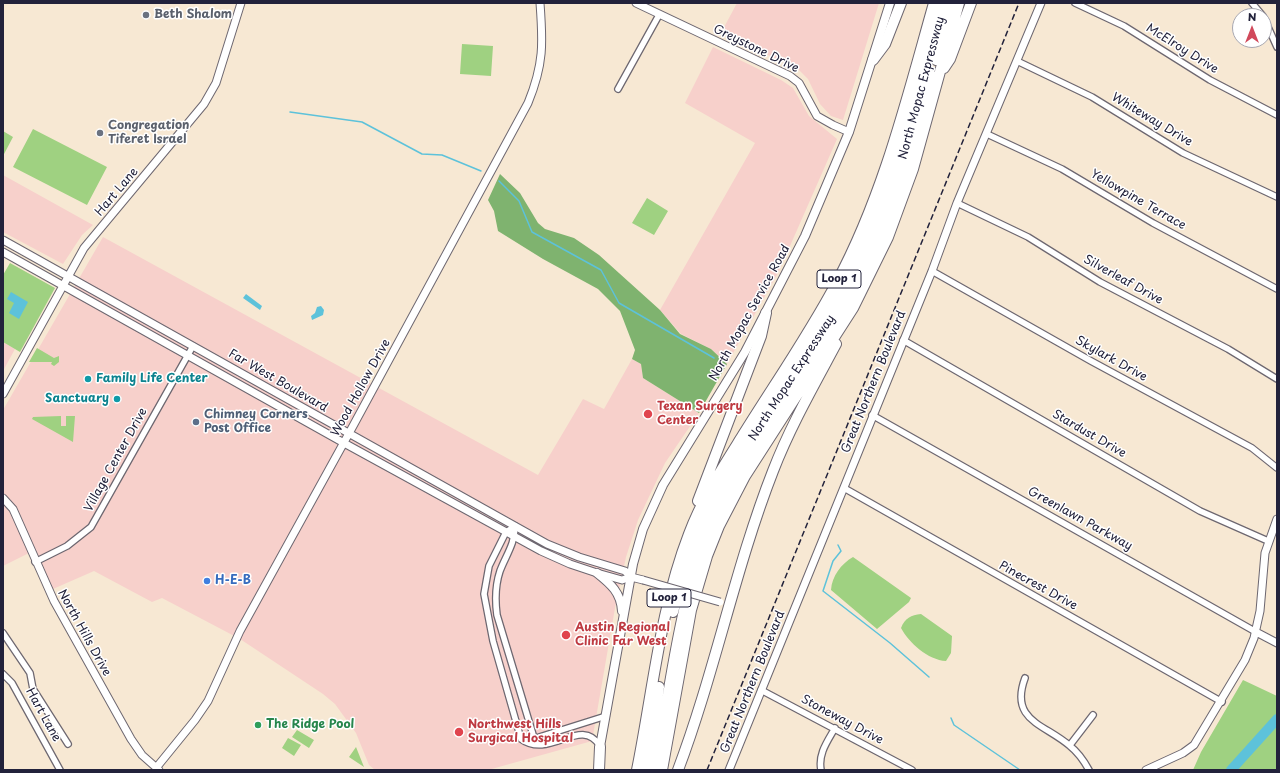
<!DOCTYPE html>
<html>
<head>
<meta charset="utf-8">
<style>
	body { margin:0 }
	#map { position:relative; width:1280px; height:773px; overflow:hidden; background:#f7e8d3; font-family:"Playpen Sans",sans-serif }
	canvas { display:block }
	.frame { position:absolute; inset:0; border:4px solid #22223b; pointer-events:none }
	.north { position:absolute; left:1232px; top:8px; width:40px; height:40px; box-sizing:border-box; background:#fff; border:1px solid #a7a7b1; border-radius:50%; rotate:0deg; font-size:11px; font-weight:700; line-height:16px; text-align:center; color:#22223b }
	.north::after { content:''; display:block; margin:auto; width:14px; height:18px; background:#d1495b; clip-path:polygon(50% 0,100% 100%,50% 72%,0 100%) }
</style>
</head>
<body>
<div id="map">
<canvas width="1280" height="773"></canvas>
<div class="frame"></div>
<div class="north">N</div>
</div>
<script>
const ctx = document.querySelector('canvas').getContext('2d');
ctx.lineJoin = 'round';
function paint(path, color) { ctx.fillStyle = color; ctx.fill(path, 'evenodd'); }
function stroke(path, color, width, dash) { ctx.strokeStyle = color; ctx.lineWidth = width; ctx.lineCap = dash ? 'butt' : 'round'; ctx.setLineDash(dash || []); ctx.stroke(path); }
function drawText(font, color, halo, rows, align = 'center') {
  ctx.font = font + ' "Playpen Sans",sans-serif'; ctx.lineWidth = 3; ctx.setLineDash([]); ctx.textBaseline = 'middle'; ctx.strokeStyle = halo; ctx.fillStyle = color; for (const [text, x, y, turn = 0] of rows) {
    ctx.save(); ctx.translate(x, y); ctx.rotate((+turn || 0) * Math.PI / 180); ctx.textAlign = isNaN(turn) ? turn : align; if (halo) ctx.strokeText(text, 0, 0); ctx.fillText(text, 0, 0); ctx.restore();
  }
}
const built = new Path2D(`
	M 737,3 L 879,3 L 843,120 L 831,116 L 820,104 L 808,79 L 798,69 L 721,33 Z
	M 713,47 L 781,80 L 793,88 L 809,116 L 837,139 L 779,271 L 727,364 L 711,349 L 681,334 L 660,310 L 755,143 L 685,103 Z
	M 3,175 L 93,225 L 82,235 L 63,264 L 3,232 Z
	M 103,237 L 538,475 L 583,399 L 604,409 L 632,359 L 641,364 L 643,378 L 699,413 L 665,463 L 638,520 L 626,557 L 615,608 L 592,741 L 488,770 L 375,770 L 369,765 L 356,733 L 335,704 L 323,694 L 240,639 L 162,598 L 152,602 L 94,571 L 53,589 L 35,550 L 3,566 L 3,410 Z
	M 3,342 L 15,349 L 3,371 Z`);
const green = new Path2D(`
	M 462,44 L 493,46 L 491,76 L 460,74 Z
	M 33,129 L 107,167 L 87,205 L 13,167 Z
	M 3,131 L 13,137 L 3,156 Z
	M 647,198 L 668,211 L 654,235 L 632,223 Z
	M 10,263 L 55,288 L 20,352 L 3,342 L 3,275 Z
	M 37,348 L 54,358 L 59,356 L 59,362 L 54,366 L 51,364 L 52,362 L 29,362 Z
	M 61,416 L 61,426 L 66,426 L 66,416 L 75,416 L 73,442 L 32,419 L 33,417 Z
	M 853,557 L 911,598 L 909,602 L 877,629 L 831,590 C 832,576 841,564 853,557 Z
	M 921,614 L 952,636 L 951,653 L 946,661 C 928,660 909,643 901,628 C 905,618 911,615 921,614 Z
	M 1243,680 L 1277,696 L 1277,770 L 1193,770 L 1201,752 Z
	M 297,730 L 314,740 L 309,748 L 292,737 Z
	M 288,738 L 301,745 L 294,756 L 282,748 Z
	M 356,747 L 364,767 L 349,757 Z`);
const forest = new Path2D(`
	M 500,174 L 520,193 L 538,223 L 545,229 L 574,238 L 599,255 L 660,310 L 680,334 L 711,349 L 727,364 L 699,413 L 643,378 L 641,364 L 632,359 L 635,350 L 620,311 L 598,289 L 543,259 L 498,231 L 494,211 L 488,200 Z`);
const water = new Path2D(`
	M 11,292 L 28,302 L 19,319 L 9,313 L 14,303 L 7,299 Z
	M 246,294 L 262,306 L 260,310 L 243,298 Z
	M 321,306 L 324,310 L 323,315 L 312,320 L 311,316 L 315,313 L 317,307 Z`);
const stream = new Path2D(`
	M 290,112 L 362,122 L 422,154 L 442,155 L 481,171
	M 499,181 L 519,201 L 532,232 L 601,270 L 619,303 L 714,358
	M 838,545 L 841,551 L 833,561 L 823,591 L 890,643 L 929,677
	M 951,718 L 954,725 L 1020,770`);
const river = new Path2D(`
	M 1231,770 L 1277,719`);
const minor = new Path2D(`
	M 1075,3 L 1124,26 L 1210,80 L 1277,115
	M 1252,3 L 1263,16
	M 1264,18 L 1277,47
	M 1017,61 L 1092,97 L 1183,153 L 1277,197
	M 618,89 L 659,15
	M 987,134 L 1062,169 L 1153,223 L 1277,289
	M 957,203 L 1028,237 L 1100,282 L 1228,349 L 1277,379
	M 932,271 L 1091,361 L 1252,448 L 1277,468
	M 903,340 L 1200,511 L 1268,541
	M 872,415 L 1256,632
	M 844,488 L 1222,702
	M 515,526 L 506,532 L 489,566 L 484,594 L 493,641 L 521,739 C 550,760 581,715 600,746
	M 515,526 C 515,544 506,555 500,571 C 495,586 495,600 497,615 L 534,738
	M 35,562 L 67,546 L 91,527 L 193,346
	M 3,633 L 30,673 L 33,689 L 68,744
	M 3,674 L 12,683 L 60,770
	M 1025,678 C 1009,721 1045,724 1070,746 C 1079,753 1084,761 1089,770
	M 761,690 L 912,770
	M 533,739 L 606,716
	M 1070,745 L 1093,715
	M 821,770 C 818,754 827,742 835,728`);
const tertiary = new Path2D(`
	M 636,3 L 790,76 L 799,83 L 817,116 L 833,125 L 849,132
	M 3,240 L 547,544 L 579,557 L 625,571 L 631,577 L 643,580
	M 3,252 L 344,443 L 541,551 L 570,564 L 597,573 L 622,580 L 631,577
	M 3,394 L 84,248 L 204,104 L 216,83 L 241,3
	M 3,498 L 13,509 L 54,601 L 131,739 L 142,755 L 159,770
	M 1256,632 L 1277,643
	M 156,768 L 195,720 L 208,701 L 240,631 L 353,426 L 528,103 C 544,64 543,43 540,3
	M 729,770 L 932,271 L 957,203 L 1041,3
	M 1146,770 L 1183,753 L 1194,745 L 1245,660 L 1254,638 L 1260,611 L 1265,553 L 1277,519`);
const secondary = new Path2D(`
	M 597,573 C 611,584 621,593 622,611
	M 599,752 L 633,564 L 643,529 L 663,485 L 745,352 L 805,236 L 849,132 L 890,3`);
const motorway = new Path2D(`
	M 873,60 L 885,44 L 901,3
	M 936,60 L 952,3
	M 944,68 L 950,59 L 971,3
	M 698,501 L 761,336 L 766,313
	M 673,612 C 683,573 695,535 714,499 C 751,426 803,361 842,289 C 890,199 914,101 942,3
	M 599,770 L 600,747
	M 637,770 C 653,691 660,609 689,534 C 702,499 723,467 743,435 C 774,385 809,335 837,282 C 884,194 907,98 934,3
	M 645,770 L 650,748 L 659,687
	M 654,770 C 672,688 677,604 711,527 C 747,443 808,372 851,292 C 889,223 910,150 931,75
	M 662,770 L 691,610 L 707,556 L 719,526 L 745,476 L 853,308 L 888,237 L 913,169 L 959,3
	M 678,770 C 715,672 735,568 773,471 C 790,427 814,385 836,344`);
const rail = new Path2D(`
	M 707,770 L 1019,3`);
const tertiaryBridge = new Path2D(`
	M 643,580 L 720,602`);
const markers = [
	[146,15,4,"#6b7280"],
	[100,133,4,"#6b7280"],
	[88,379,4,"#0f9aa8"],
	[117,399,4,"#0f9aa8"],
	[648,414,5,"#e0444e"],
	[196,422,4,"#5c6f8a"],
	[207,581,4,"#3f7fe0"],
	[566,635,5,"#e0444e"],
	[258,725,4,"#2e9e5b"],
	[459,732,5,"#e0444e"]
];
const shields = [
	[839,279,44],
	[669,598,44]
];
const shieldNames = [
	["Loop 1",839,279],
	["Loop 1",669,598]
];
const worshipNames = [
	["Beth Shalom",154,15],
	["Congregation",108,126],
	["Tiferet Israel",108,140]
];
const streetNames = [
	["Greystone Drive",756,49,26],
	["McElroy Drive",1182,49,32],
	["North Mopac Expressway",922,88,-75],
	["Whiteway Drive",1152,120,31],
	["Hart Lane",117,192,-50],
	["Yellowpine Terrace",1138,200,30],
	["Silverleaf Drive",1123,280,29],
	["North Mopac Service Road",750,313,-61],
	["Skylark Drive",1111,359,29],
	["North Mopac Expressway",792,378,-57],
	["Far West Boulevard",278,381,30],
	["Great Northern Boulevard",874,382,-68],
	["Wood Hollow Drive",361,388,-61],
	["Stardust Drive",1089,434,30],
	["Village Center Drive",116,460,-61],
	["Greenlawn Parkway",1080,519,29],
	["Pinecrest Drive",1038,586,29],
	["North Hills Drive",84,633,61],
	["Great Northern Boulevard",753,682,-68],
	["Hart Lane",43,715,61],
	["Stoneway Drive",842,720,28]
];
const cultureNames = [
	["Family Life Center",96,379],
	["Sanctuary",109,399,"right"]
];
const healthNames = [
	["Texan Surgery",657,407],
	["Center",657,421],
	["Austin Regional",575,628],
	["Clinic Far West",575,642],
	["Northwest Hills",468,725],
	["Surgical Hospital",468,739]
];
const serviceNames = [
	["Chimney Corners",204,415],
	["Post Office",204,429]
];
const shopNames = [
	["H-E-B",215,581]
];
const leisureNames = [
	["The Ridge Pool",266,725]
];
paint(built, '#f7d0cb');
paint(green, '#9fd181');
paint(forest, '#7fb36f');
paint(water, '#5dc2da');
stroke(stream, '#5dc2da', 1.5);
stroke(river, '#5dc2da', 10);
stroke(minor, '#6d6770', 8);
stroke(tertiary, '#6d6770', 9);
stroke(secondary, '#6d6770', 10);
stroke(motorway, '#6d6770', 12);
stroke(minor, '#fff', 5.5);
stroke(tertiary, '#fff', 7);
stroke(secondary, '#fff', 8);
stroke(motorway, '#fff', 10);
stroke(rail, '#22223b', 1.5, [6, 3]);
stroke(tertiaryBridge, '#6d6770', 9, []);
stroke(tertiaryBridge, '#fff', 7);
for (const [x, y, r, color] of markers) { const dot = new Path2D(); dot.arc(x, y, r, 0, 2 * Math.PI); ctx.fillStyle = color; ctx.fill(dot); stroke(dot, '#fff', 1.5); }
for (const [x, y, w] of shields) { const box = new Path2D(); box.roundRect(x - w / 2, y - 9, w, 18, 3); ctx.fillStyle = '#fff'; ctx.fill(box); stroke(box, '#22223b', 1); }
drawText('bold 11px', '#22223b', null, shieldNames);
drawText('bold 12px', '#5b616d', '#fff', worshipNames, 'left');
drawText('12px', '#22223b', '#fff', streetNames);
drawText('bold 12px', '#0d838f', '#fff', cultureNames, 'left');
drawText('bold 12px', '#be3a42', '#fff', healthNames, 'left');
drawText('bold 12px', '#4e5e75', '#fff', serviceNames, 'left');
drawText('bold 12px', '#366cbe', '#fff', shopNames, 'left');
drawText('bold 12px', '#27864d', '#fff', leisureNames, 'left');
</script>
</body>
</html>
